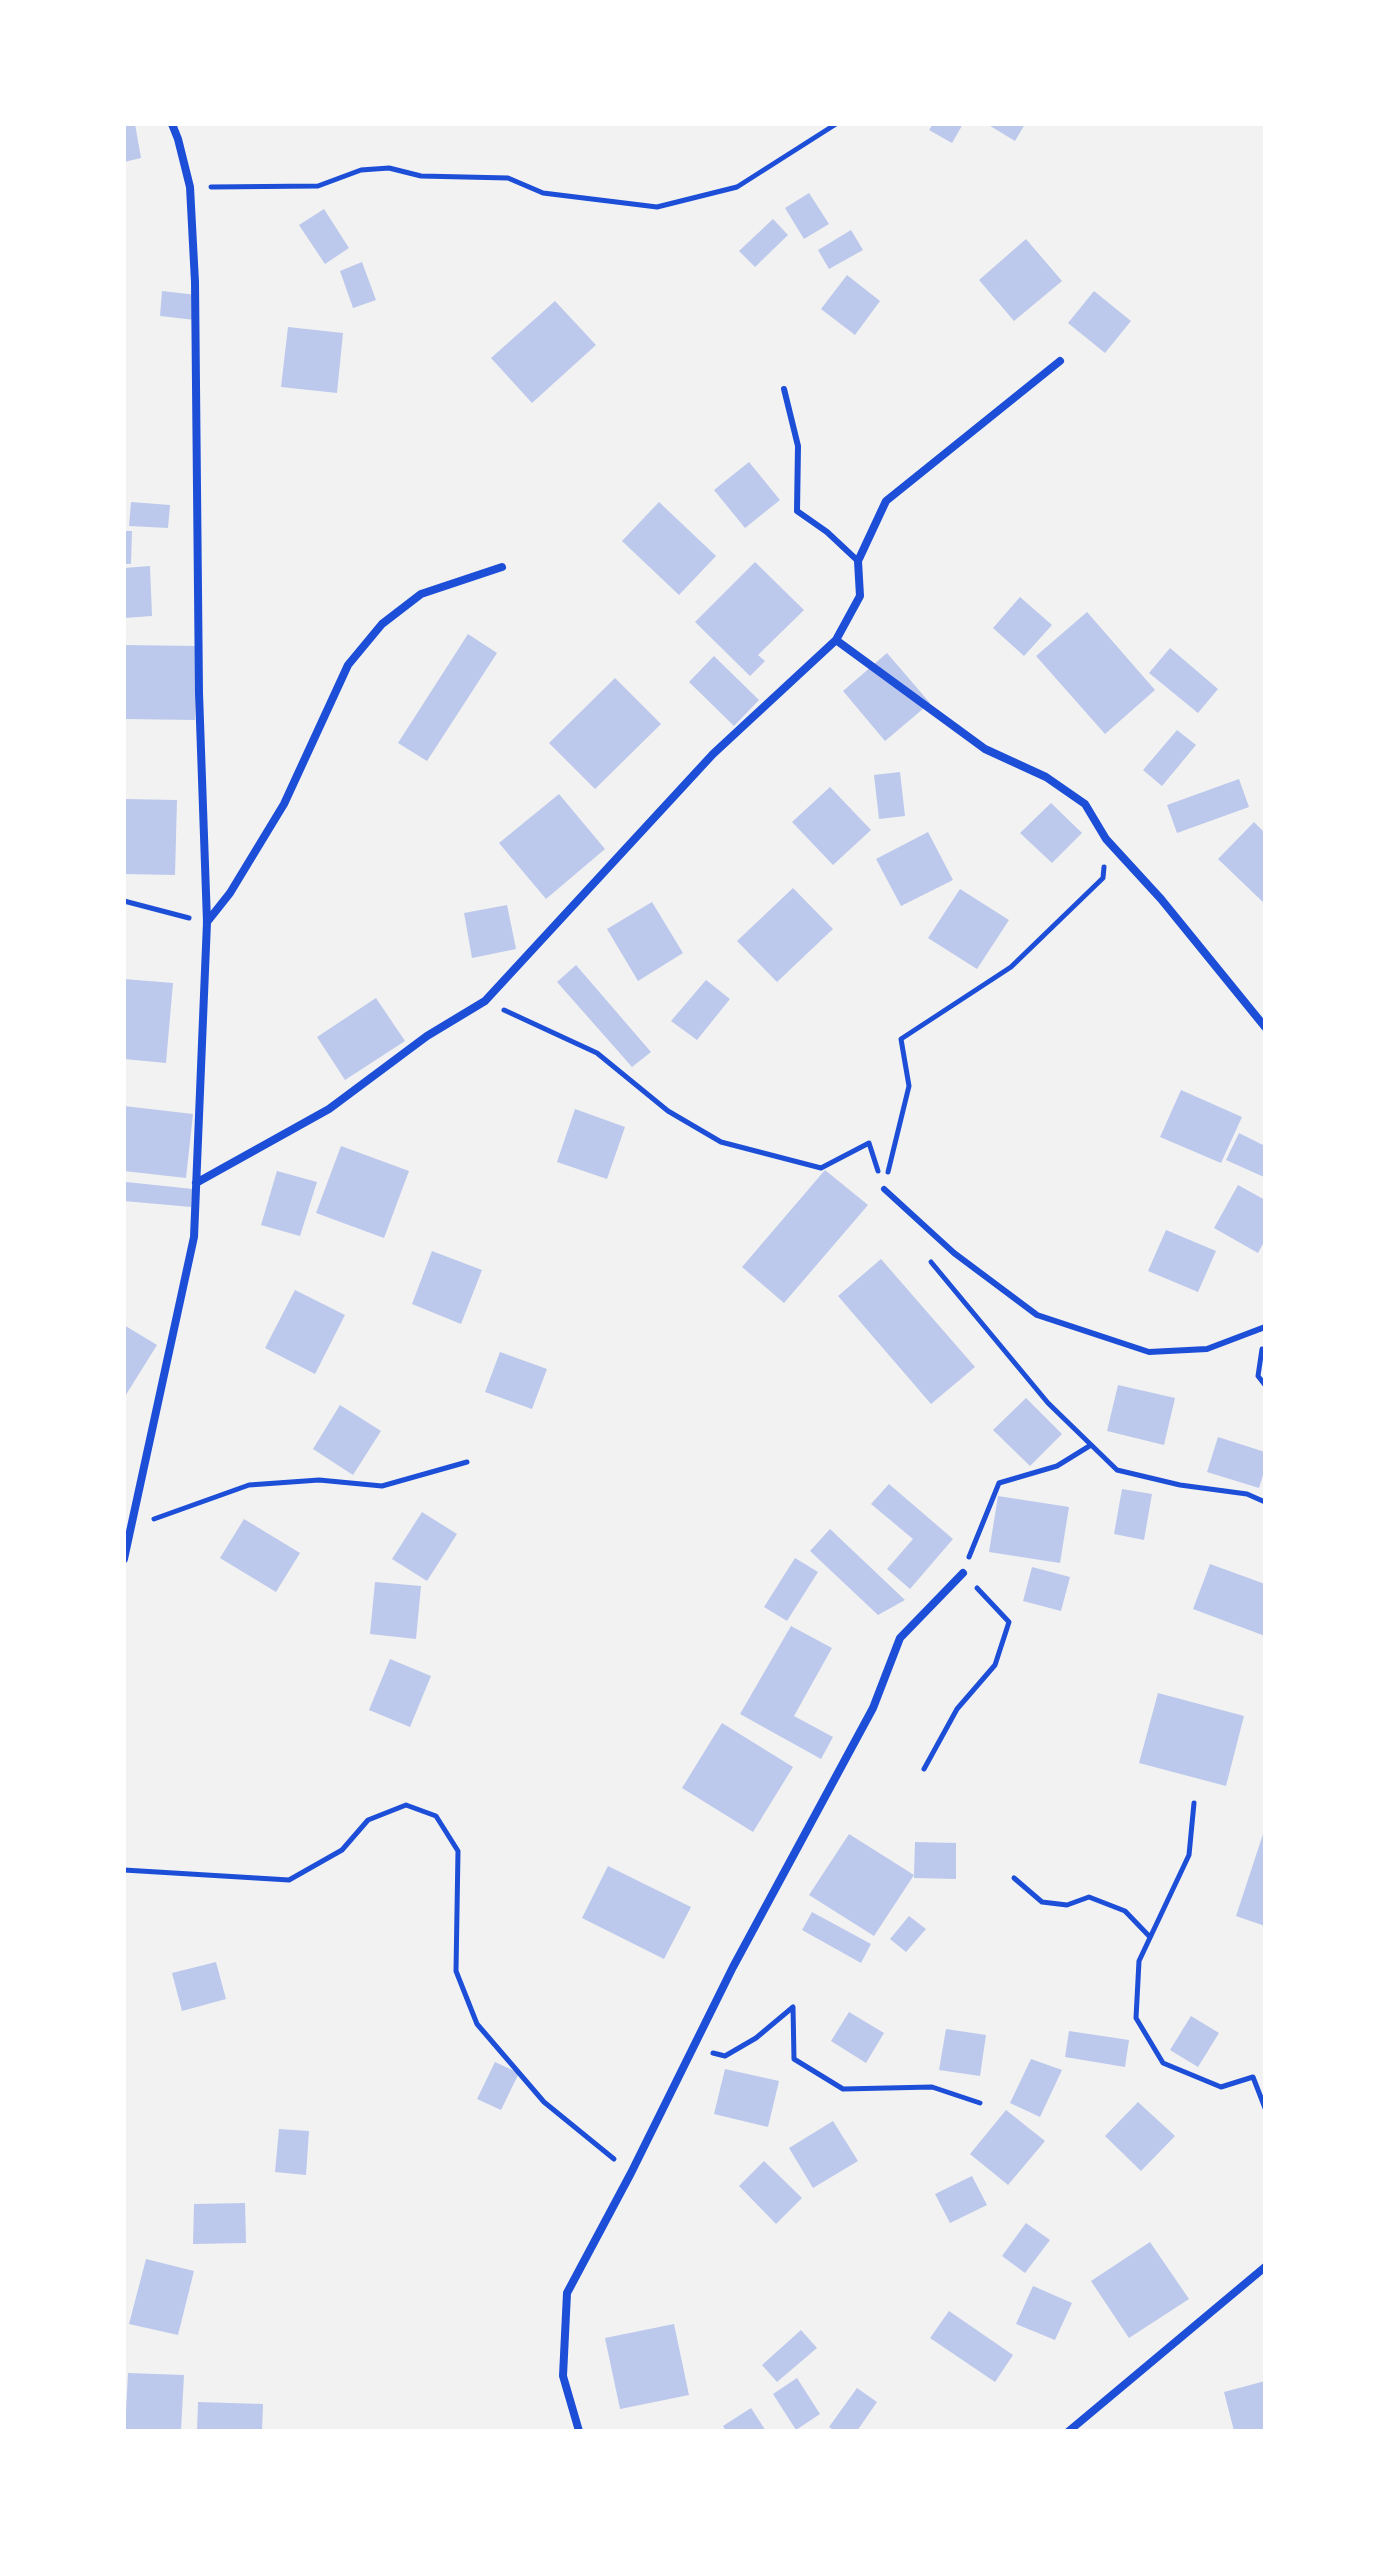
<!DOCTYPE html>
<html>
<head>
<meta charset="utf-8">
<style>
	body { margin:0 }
	#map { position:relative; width:1389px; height:2555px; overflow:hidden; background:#f2f2f2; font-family:"Public Sans",sans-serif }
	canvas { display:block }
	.frame { position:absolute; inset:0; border:126px solid #fff; pointer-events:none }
</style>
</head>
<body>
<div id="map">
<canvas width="1389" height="2555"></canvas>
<div class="frame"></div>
</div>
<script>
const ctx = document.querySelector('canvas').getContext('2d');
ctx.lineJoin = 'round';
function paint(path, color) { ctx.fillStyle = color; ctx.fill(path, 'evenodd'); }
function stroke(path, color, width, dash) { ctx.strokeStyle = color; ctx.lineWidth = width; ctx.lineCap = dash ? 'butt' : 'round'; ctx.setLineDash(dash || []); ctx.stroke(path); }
const building = new Path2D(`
	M 124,124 L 135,124 L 141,158 L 124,162 Z
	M 933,124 L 963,124 L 952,143 L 929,130 Z
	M 987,124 L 1025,124 L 1015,141 Z
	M 809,193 L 829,224 L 804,239 L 785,208 Z
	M 324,209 L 349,248 L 325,264 L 299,225 Z
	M 773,219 L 788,235 L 755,267 L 739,251 Z
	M 851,230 L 863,250 L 829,269 L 818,250 Z
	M 1026,239 L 1062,281 L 1014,321 L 979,280 Z
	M 362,262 L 376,300 L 353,308 L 340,271 Z
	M 847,275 L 880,301 L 855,335 L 821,309 Z
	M 162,291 L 197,295 L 195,320 L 160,316 Z
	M 1094,291 L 1131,321 L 1105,353 L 1068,323 Z
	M 555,301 L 596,345 L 532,403 L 491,358 Z
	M 288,327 L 343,333 L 337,393 L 281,387 Z
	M 749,462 L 780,500 L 745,528 L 714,490 Z
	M 131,502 L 170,505 L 168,528 L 129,526 Z
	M 659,502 L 716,556 L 679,595 L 622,541 Z
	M 124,531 L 132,531 L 131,564 L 124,564 Z
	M 755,562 L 804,610 L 758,655 L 765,661 L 750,676 L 695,622 Z
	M 150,566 L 152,616 L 124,618 L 124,568 Z
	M 1020,597 L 1052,625 L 1024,656 L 993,628 Z
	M 1087,612 L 1155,690 L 1105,734 L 1036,656 Z
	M 468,634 L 497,653 L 427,761 L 398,743 Z
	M 124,645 L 197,646 L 195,720 L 124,719 Z
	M 1170,648 L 1218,689 L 1198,713 L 1149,673 Z
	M 887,653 L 930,703 L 885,741 L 843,691 Z
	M 714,656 L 759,700 L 734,726 L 689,682 Z
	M 615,678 L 661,724 L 595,789 L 549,743 Z
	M 1177,730 L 1196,745 L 1162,786 L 1143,770 Z
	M 900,772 L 905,816 L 879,819 L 874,775 Z
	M 1239,779 L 1249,807 L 1177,833 L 1167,805 Z
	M 830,787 L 871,830 L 833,865 L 792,822 Z
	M 559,794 L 605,849 L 546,899 L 499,843 Z
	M 124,799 L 177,800 L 175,875 L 124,874 Z
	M 1051,803 L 1082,833 L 1052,863 L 1020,833 Z
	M 1254,822 L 1265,833 L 1265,904 L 1218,859 Z
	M 928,832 L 953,880 L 901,906 L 876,859 Z
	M 793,888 L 833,929 L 777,982 L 737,941 Z
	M 960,889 L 1009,920 L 977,969 L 928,938 Z
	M 652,902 L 683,953 L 638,981 L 607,929 Z
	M 507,905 L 516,949 L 472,958 L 464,913 Z
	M 576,965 L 651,1052 L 632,1067 L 557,982 Z
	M 124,979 L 173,983 L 166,1063 L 124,1059 Z
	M 706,980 L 730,999 L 697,1040 L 671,1021 Z
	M 376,998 L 405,1041 L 345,1080 L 317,1037 Z
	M 1181,1090 L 1242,1117 L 1221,1163 L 1160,1137 Z
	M 124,1106 L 193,1114 L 186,1178 L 124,1171 Z
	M 575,1109 L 625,1127 L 607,1179 L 557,1162 Z
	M 1239,1133 L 1265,1146 L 1264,1177 L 1226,1160 Z
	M 341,1146 L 409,1171 L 384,1238 L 316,1213 Z
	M 825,1170 L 868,1205 L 784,1303 L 742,1267 Z
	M 277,1171 L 317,1182 L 300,1236 L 261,1225 Z
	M 126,1182 L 193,1189 L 191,1207 L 124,1201 Z
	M 1238,1185 L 1265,1200 L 1265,1240 L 1258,1253 L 1214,1228 Z
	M 1166,1230 L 1216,1251 L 1198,1292 L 1148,1271 Z
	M 432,1251 L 482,1270 L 461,1324 L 412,1304 Z
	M 881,1259 L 975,1367 L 931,1404 L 838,1296 Z
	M 295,1290 L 345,1315 L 315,1374 L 265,1348 Z
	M 124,1325 L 157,1345 L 124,1398 Z
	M 500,1352 L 547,1369 L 532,1409 L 485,1392 Z
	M 1118,1385 L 1175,1398 L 1164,1445 L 1107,1431 Z
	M 1026,1398 L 1062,1434 L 1030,1466 L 993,1430 Z
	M 340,1405 L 381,1431 L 353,1475 L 313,1449 Z
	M 1218,1437 L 1265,1452 L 1265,1469 L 1259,1488 L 1207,1472 Z
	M 889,1484 L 953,1539 L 910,1589 L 887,1569 L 913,1539 L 871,1504 Z
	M 1122,1489 L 1152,1494 L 1144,1540 L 1114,1534 Z
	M 998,1496 L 1069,1507 L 1060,1563 L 989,1552 Z
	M 422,1512 L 457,1534 L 427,1581 L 392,1559 Z
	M 244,1519 L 300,1553 L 276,1592 L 220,1558 Z
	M 830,1529 L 905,1600 L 878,1615 L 810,1551 Z
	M 795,1558 L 818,1572 L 787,1621 L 764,1607 Z
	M 1210,1564 L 1265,1584 L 1265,1636 L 1193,1609 Z
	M 1032,1567 L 1070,1577 L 1061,1611 L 1023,1601 Z
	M 375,1582 L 421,1586 L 416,1639 L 370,1634 Z
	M 791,1626 L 832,1648 L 794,1716 L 833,1737 L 821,1759 L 740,1714 Z
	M 390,1659 L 431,1676 L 410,1727 L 369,1710 Z
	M 1158,1693 L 1244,1716 L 1226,1786 L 1139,1763 Z
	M 722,1723 L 793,1767 L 753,1832 L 682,1788 Z
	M 1265,1828 L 1265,1926 L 1236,1916 Z
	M 849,1834 L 914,1875 L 915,1842 L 956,1843 L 956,1879 L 914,1878 L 914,1875 L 874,1936 L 809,1895 Z
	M 608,1866 L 691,1907 L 664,1959 L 582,1918 Z
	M 812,1912 L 871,1944 L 861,1963 L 802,1930 Z
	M 909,1916 L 926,1929 L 906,1952 L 890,1939 Z
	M 216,1962 L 226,1999 L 182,2011 L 172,1973 Z
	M 849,2012 L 884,2033 L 866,2063 L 831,2041 Z
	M 1191,2016 L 1219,2033 L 1198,2067 L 1170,2050 Z
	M 946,2029 L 986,2035 L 980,2076 L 939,2070 Z
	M 1069,2031 L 1129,2040 L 1125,2067 L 1065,2057 Z
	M 1031,2059 L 1062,2070 L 1040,2117 L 1010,2103 Z
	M 495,2062 L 519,2073 L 501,2110 L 477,2099 Z
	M 725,2069 L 779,2081 L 768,2127 L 714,2114 Z
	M 1138,2102 L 1175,2136 L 1141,2171 L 1105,2136 Z
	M 1006,2110 L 1045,2141 L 1008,2185 L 970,2154 Z
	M 833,2121 L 858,2161 L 813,2188 L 789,2148 Z
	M 279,2129 L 309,2131 L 306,2175 L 275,2172 Z
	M 764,2161 L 802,2198 L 776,2224 L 739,2186 Z
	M 972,2176 L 987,2205 L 950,2223 L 935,2194 Z
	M 245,2203 L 246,2243 L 193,2244 L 194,2204 Z
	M 1026,2223 L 1050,2240 L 1025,2273 L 1002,2256 Z
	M 1150,2242 L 1189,2299 L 1129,2338 L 1091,2281 Z
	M 146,2259 L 194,2271 L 178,2335 L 129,2324 Z
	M 1033,2286 L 1072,2303 L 1055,2340 L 1016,2324 Z
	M 949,2311 L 1013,2355 L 995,2382 L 930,2338 Z
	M 674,2324 L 689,2395 L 620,2409 L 605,2338 Z
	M 801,2330 L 817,2348 L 777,2382 L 762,2365 Z
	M 128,2373 L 184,2375 L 181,2431 L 125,2431 Z
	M 797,2378 L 820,2414 L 796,2430 L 773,2394 Z
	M 1265,2381 L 1265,2431 L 1234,2431 L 1224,2392 Z
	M 857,2388 L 877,2402 L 857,2431 L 835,2431 L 829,2427 Z
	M 198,2402 L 263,2404 L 262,2431 L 197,2431 Z
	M 751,2408 L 766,2431 L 726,2431 L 723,2426 Z`);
const path = new Path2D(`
	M 211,187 L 318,186 L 361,170 L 389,168 L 421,176 L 508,178 L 543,193 L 657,207 L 737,187 L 836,124
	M 124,901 L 189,918
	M 504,1010 L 597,1053 L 668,1111 L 721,1142 L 821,1168 L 869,1143 L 878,1171
	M 888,1172 L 909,1086 L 901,1039 L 1011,967 L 1103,878 L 1104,867
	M 931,1262 L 1048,1403 L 1117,1470 L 1180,1485 L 1247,1494 L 1265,1502
	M 1262,1349 L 1258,1376 L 1265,1385
	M 154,1519 L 249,1485 L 319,1480 L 382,1486 L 467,1462
	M 969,1557 L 999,1483 L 1057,1466 L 1091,1445
	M 924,1769 L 957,1709 L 995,1665 L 1009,1622 L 977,1588
	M 1194,1803 L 1189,1855 L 1139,1961 L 1136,2018 L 1163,2063 L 1221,2087 L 1253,2077 L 1265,2108
	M 124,1870 L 289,1880 L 342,1850 L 368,1820 L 406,1805 L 436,1816 L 458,1851 L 456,1971 L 477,2024 L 544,2102 L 614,2159
	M 1014,1878 L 1042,1902 L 1067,1905 L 1089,1897 L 1125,1911 L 1150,1937
	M 713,2053 L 725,2056 L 756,2038 L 793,2007 L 794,2059 L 843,2089 L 932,2087 L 980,2103`);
const service = new Path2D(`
	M 784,389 L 798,446 L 797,511 L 827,532 L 858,561
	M 884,1189 L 954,1253 L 1037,1315 L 1149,1352 L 1207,1349 L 1265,1327`);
const minor = new Path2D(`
	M 836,640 L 985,749 L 1046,777 L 1085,804 L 1106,839 L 1161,899 L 1265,1027
	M 207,922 L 230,893 L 284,804 L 348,665 L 382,624 L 421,594 L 502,567
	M 196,1183 L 329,1109 L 427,1036 L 485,1001 L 713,754 L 836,640 L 860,596 L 858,561 L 886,501 L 1060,361
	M 124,1559 L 194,1237 L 207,922 L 199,693 L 195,282 L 190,187 L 178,139 L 172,124
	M 579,2431 L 563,2376 L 567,2293 L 631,2173 L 733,1967 L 873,1708 L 900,1638 L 963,1573
	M 1069,2431 L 1265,2267`);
paint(building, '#bdc9ec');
stroke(path, '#1d4ed8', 5);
stroke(service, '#1d4ed8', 6);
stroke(minor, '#1d4ed8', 8);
</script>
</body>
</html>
